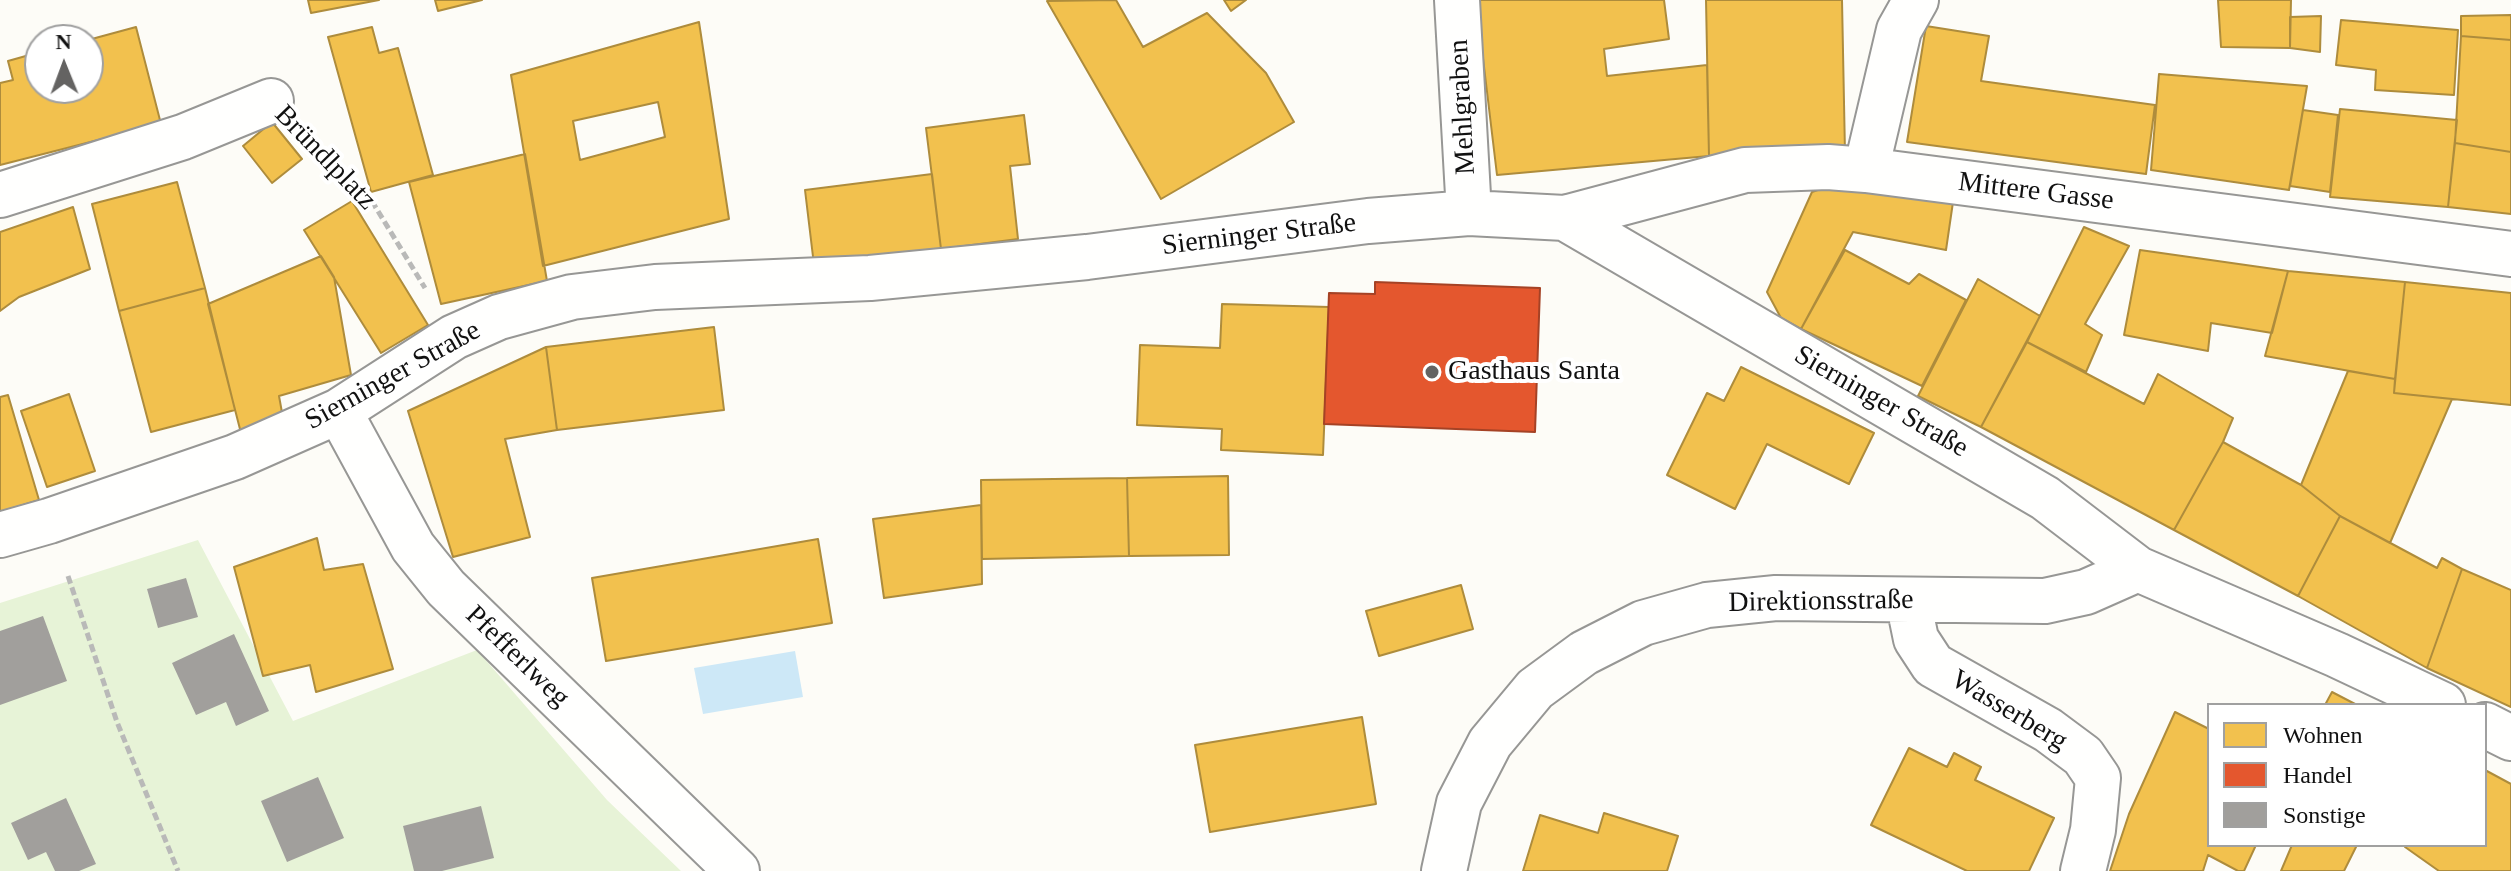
<!DOCTYPE html>
<html>
<head>
<meta charset="utf-8">
<style>
	body { margin:0 }
	#map { position:relative; width:2511px; height:871px; overflow:hidden; background:#fdfcf7; font-family:Georgia,serif }
	canvas { display:block }
	.legend { position:absolute; left:2207px; top:703px; width:280px; height:144px; box-sizing:border-box; background:#fff; border:2px solid #a0a0a0; margin:0; padding:10px 14px; list-style:none; font-size:24px; color:#111 }
	.legend li { display:flex; align-items:center; gap:16px; height:40px }
	.legend b { width:40px; border:2px solid #a0a0a0 }
	.north { position:absolute; left:24px; top:24px; width:80px; height:80px; box-sizing:border-box; background:#fff; border:2px solid #a0a0a0; border-radius:50%; rotate:359deg; font-size:22px; font-weight:700; line-height:32px; text-align:center; color:#111 }
	.north::after { content:''; display:block; margin:auto; width:28px; height:36px; background:#646362; clip-path:polygon(50% 0,100% 100%,50% 72%,0 100%) }
</style>
</head>
<body>
<div id="map">
<canvas width="2511" height="871"></canvas>
<ul class="legend">
<li><b style="height:22px;background:#f2c14e"></b>Wohnen</li>
<li><b style="height:22px;background:#e4572e"></b>Handel</li>
<li><b style="height:22px;background:#a19f9c"></b>Sonstige</li>
</ul>
<div class="north">N</div>
</div>
<script>
const ctx = document.querySelector('canvas').getContext('2d');
ctx.lineJoin = 'round';
function paint(path, color) { ctx.fillStyle = color; ctx.fill(path, 'evenodd'); }
function stroke(path, color, width, dash) { ctx.strokeStyle = color; ctx.lineWidth = width; ctx.lineCap = dash ? 'butt' : 'round'; ctx.setLineDash(dash || []); ctx.stroke(path); }
function drawText(font, color, halo, rows, align = 'center') {
  ctx.font = font + ' Georgia,serif'; ctx.lineWidth = 8; ctx.setLineDash([]); ctx.textBaseline = 'middle'; ctx.strokeStyle = halo; ctx.fillStyle = color; for (const [text, x, y, turn = 0] of rows) {
    ctx.save(); ctx.translate(x, y); ctx.rotate((+turn || 0) * Math.PI / 180); ctx.textAlign = isNaN(turn) ? turn : align; if (halo) ctx.strokeText(text, 0, 0); ctx.fillText(text, 0, 0); ctx.restore();
  }
}
const green = new Path2D(`
	M 198,540 L 293,721 L 477,650 L 607,800 L 681,871 L 0,871 L 0,603 Z`);
const water = new Path2D(`
	M 795,651 L 803,697 L 703,714 L 694,668 Z`);
const homes = new Path2D(`
	M 308,0 L 379,0 L 311,13 Z
	M 435,0 L 482,0 L 438,11 Z
	M 1116,0 L 1143,47 L 1207,13 L 1266,73 L 1294,122 L 1161,199 L 1047,1 Z
	M 1224,0 L 1246,0 L 1231,11 Z
	M 1476,0 L 1664,0 L 1669,39 L 1604,49 L 1607,76 L 1707,65 L 1709,156 L 1497,175 Z
	M 1706,0 L 1842,0 L 1845,153 L 1709,156 Z
	M 2218,0 L 2291,0 L 2290,48 L 2221,47 Z
	M 2511,15 L 2511,40 L 2461,36 L 2461,16 Z
	M 2321,16 L 2320,52 L 2290,48 L 2290,17 Z
	M 2341,20 L 2458,30 L 2454,95 L 2375,90 L 2376,70 L 2336,65 Z
	M 699,22 L 729,219 L 543,266 L 511,75 ZM 658,102 L 665,137 L 580,160 L 573,121 Z
	M 1926,26 L 1989,36 L 1981,81 L 2155,105 L 2146,174 L 1907,142 Z
	M 136,27 L 161,124 L 0,165 L 0,83 L 13,80 L 8,61 L 40,52 L 40,88 L 88,88 L 88,40 Z
	M 372,27 L 379,53 L 398,48 L 433,175 L 371,192 L 328,37 Z
	M 2461,36 L 2511,40 L 2511,152 L 2455,143 Z
	M 2159,74 L 2307,86 L 2289,190 L 2151,170 Z
	M 2340,109 L 2457,120 L 2448,207 L 2330,197 Z
	M 2303,110 L 2338,115 L 2330,192 L 2290,186 Z
	M 1024,115 L 1030,164 L 1010,166 L 1018,239 L 941,249 L 926,128 Z
	M 272,122 L 302,159 L 272,183 L 243,146 Z
	M 2455,143 L 2511,152 L 2511,214 L 2448,207 Z
	M 525,154 L 547,281 L 441,304 L 409,182 Z
	M 932,174 L 941,249 L 814,265 L 805,190 Z
	M 177,182 L 205,288 L 119,311 L 92,204 Z
	M 1841,182 L 1953,202 L 1946,250 L 1853,232 L 1801,329 L 1781,318 L 1767,292 L 1812,192 Z
	M 352,201 L 428,325 L 381,353 L 304,230 Z
	M 73,207 L 90,269 L 19,297 L 0,311 L 0,232 Z
	M 2084,227 L 2129,246 L 2085,324 L 2102,335 L 2086,372 L 2027,342 Z
	M 1845,250 L 1909,284 L 1919,274 L 1966,300 L 1922,386 L 1801,329 Z
	M 2140,250 L 2288,271 L 2272,333 L 2211,323 L 2208,351 L 2124,335 Z
	M 321,256 L 334,277 L 351,375 L 279,396 L 285,429 L 242,437 L 208,304 Z
	M 2288,271 L 2405,282 L 2395,379 L 2265,356 Z
	M 1978,279 L 2040,316 L 1981,427 L 1918,396 Z
	M 2405,282 L 2511,293 L 2511,405 L 2394,393 Z
	M 205,288 L 235,410 L 151,432 L 119,311 Z
	M 1222,304 L 1329,307 L 1323,455 L 1221,450 L 1222,429 L 1137,425 L 1140,345 L 1220,348 Z
	M 714,327 L 724,410 L 557,430 L 546,347 Z
	M 2027,342 L 2144,404 L 2158,374 L 2233,418 L 2223,442 L 2174,530 L 1981,427 Z
	M 546,347 L 557,430 L 505,439 L 530,537 L 453,557 L 408,411 Z
	M 1741,367 L 1874,433 L 1849,484 L 1767,444 L 1735,509 L 1667,475 L 1707,393 L 1724,401 Z
	M 2348,371 L 2395,379 L 2394,393 L 2452,399 L 2390,543 L 2340,516 L 2301,485 Z
	M 69,394 L 95,471 L 47,487 L 21,411 Z
	M 8,395 L 39,500 L 0,512 L 0,397 Z
	M 2223,442 L 2301,485 L 2340,516 L 2298,596 L 2174,530 Z
	M 1228,476 L 1229,555 L 1129,556 L 1127,478 Z
	M 1127,478 L 1129,556 L 982,559 L 981,480 Z
	M 981,505 L 982,584 L 884,598 L 873,519 Z
	M 2340,516 L 2437,568 L 2442,558 L 2462,569 L 2427,668 L 2298,596 Z
	M 317,538 L 324,570 L 363,564 L 393,669 L 316,692 L 310,665 L 263,676 L 234,567 Z
	M 818,539 L 832,623 L 606,661 L 592,578 Z
	M 2462,569 L 2511,590 L 2511,707 L 2427,668 Z
	M 1461,585 L 1473,629 L 1379,656 L 1366,611 Z
	M 2332,692 L 2357,705 L 2325,705 Z
	M 2175,712 L 2209,729 L 2209,845 L 2256,845 L 2244,871 L 2238,871 L 2208,855 L 2203,871 L 2110,871 L 2129,814 Z
	M 1362,717 L 1376,804 L 1210,832 L 1195,745 Z
	M 1909,748 L 1947,767 L 1954,753 L 1981,767 L 1975,780 L 2054,818 L 2029,871 L 1967,871 L 1871,825 Z
	M 2485,770 L 2511,784 L 2511,871 L 2439,871 L 2405,847 L 2406,845 L 2485,845 Z
	M 1604,813 L 1678,836 L 1667,871 L 1523,871 L 1540,815 L 1598,833 Z
	M 2292,845 L 2357,845 L 2344,871 L 2281,871 Z`);
const shops = new Path2D(`
	M 1375,282 L 1540,288 L 1535,432 L 1324,424 L 1329,293 L 1375,294 Z`);
const building = new Path2D(`
	M 186,578 L 198,617 L 158,628 L 147,589 Z
	M 43,616 L 67,681 L 0,705 L 0,631 Z
	M 234,634 L 269,711 L 236,726 L 226,702 L 196,715 L 172,663 Z
	M 318,777 L 344,838 L 287,862 L 261,801 Z
	M 66,798 L 96,864 L 79,871 L 55,871 L 46,852 L 28,860 L 11,823 Z
	M 481,806 L 494,858 L 442,871 L 414,871 L 403,826 Z`);
const path = new Path2D(`
	M 312,142 L 373,203 L 425,288
	M 68,576 L 117,722 L 178,871`);
const street = new Path2D(`
	M 1457,0 L 1469,213
	M 1866,170 L 1899,30 L 1916,0
	M 0,195 L 183,137 L 271,101
	M 1565,218 L 1745,170 L 1828,167 L 1866,170 L 2511,254
	M 339,411 L 413,547 L 446,588 L 737,871
	M 0,535 L 49,521 L 235,457 L 339,411 L 454,337 L 499,317 L 572,297 L 655,287 L 870,278 L 1087,257 L 1368,221 L 1469,213 L 1565,218 L 2045,498 L 2138,569 L 2337,655 L 2443,705
	M 1908,600 L 1916,639 L 1933,665 L 2048,730 L 2083,756 L 2098,778 L 2093,830 L 2083,871
	M 2485,725 L 2511,738
	M 1444,871 L 1459,803 L 1490,743 L 1535,689 L 1584,653 L 1643,623 L 1707,605 L 1776,598 L 2045,601 L 2086,592 L 2138,569`);
const markers = [
	[1432,372,8,"#646362"]
];
const streetNames = [
	["Mehlgraben",1463,107,-93],
	["Bründlplatz",325,158,46],
	["Mittere Gasse",2036,192,7],
	["Sierninger Straße",1259,235,-7],
	["Sierninger Straße",393,376,-29],
	["Sierninger Straße",1881,402,30],
	["Direktionsstraße",1821,602,-1],
	["Pfefferlweg",517,657,44],
	["Wasserberg",2009,711,31]
];
const poiNames = [
	["Gasthaus Santa",1448,372]
];
paint(green, '#e7f3d7');
paint(water, '#cde8f7');
paint(homes, '#f2c14e');
stroke(homes, '#ae8c3c', 2);
paint(shops, '#e4572e');
stroke(shops, '#a54225', 2);
paint(building, '#a19f9c');
stroke(street, '#979795', 48);
stroke(path, '#b9b9b8', 5, [8, 4]);
stroke(street, '#fffffe', 44);
for (const [x, y, r, color] of markers) { const dot = new Path2D(); dot.arc(x, y, r, 0, 2 * Math.PI); ctx.fillStyle = color; ctx.fill(dot); stroke(dot, '#fff', 3); }
drawText('28px', '#111', '#fff', streetNames);
drawText('28px', '#111', '#fff', poiNames, 'left');
</script>
</body>
</html>
